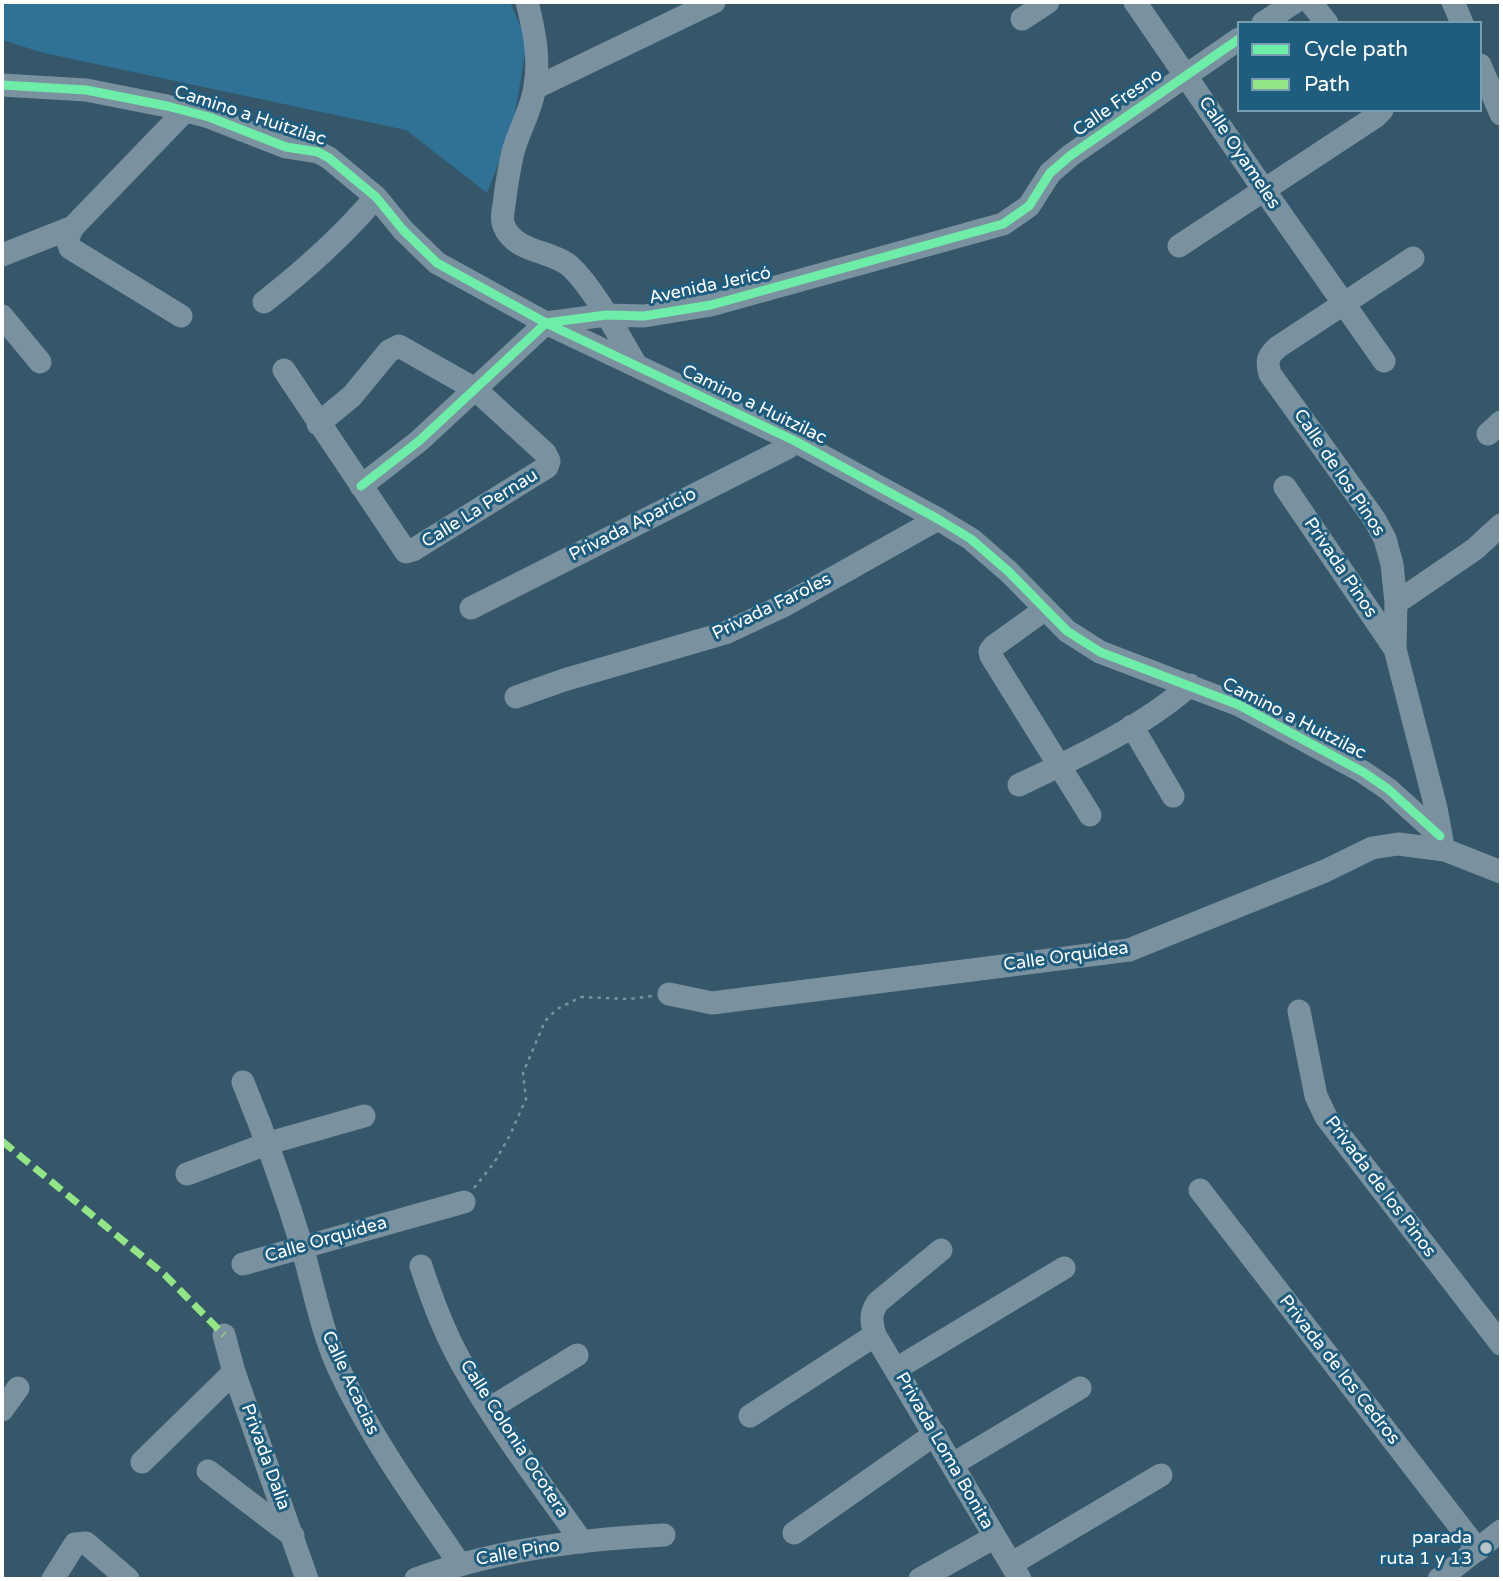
<!DOCTYPE html>
<html>
<head>
<meta charset="utf-8">
<style>
	body { margin:0 }
	#map { position:relative; width:1503px; height:1581px; overflow:hidden; background:#355769; font-family:"Varela Round",sans-serif }
	canvas { display:block }
	.frame { position:absolute; inset:0; border:4px solid #fff; pointer-events:none }
	.legend { position:absolute; left:1237px; top:21px; width:245px; height:91px; box-sizing:border-box; background:#1f5d7f; border:2px solid #799eb2; margin:0; padding:9px 12px; list-style:none; font-size:21px; color:#fff }
	.legend li { display:flex; align-items:center; gap:14px; height:35px }
	.legend b { width:35px; border:2px solid #799eb2 }
</style>
</head>
<body>
<div id="map">
<canvas width="1503" height="1581"></canvas>
<div class="frame"></div>
<ul class="legend">
<li><b style="height:9px;background:#6deda7"></b>Cycle path</li>
<li><b style="height:9px;background:#94e586"></b>Path</li>
</ul>
</div>
<script>
const ctx = document.querySelector('canvas').getContext('2d');
ctx.lineJoin = 'round';
function paint(path, color) { ctx.fillStyle = color; ctx.fill(path, 'evenodd'); }
function stroke(path, color, width, dash) { ctx.strokeStyle = color; ctx.lineWidth = width; ctx.lineCap = dash ? 'butt' : 'round'; ctx.setLineDash(dash || []); ctx.stroke(path); }
function drawText(font, color, halo, rows, align = 'center') {
  ctx.font = font + ' "Varela Round",sans-serif'; ctx.lineWidth = 6; ctx.setLineDash([]); ctx.textBaseline = 'middle'; ctx.strokeStyle = halo; ctx.fillStyle = color; for (const [text, x, y, turn = 0] of rows) {
    ctx.save(); ctx.translate(x, y); ctx.rotate((+turn || 0) * Math.PI / 180); ctx.textAlign = isNaN(turn) ? turn : align; if (halo) ctx.strokeText(text, 0, 0); ctx.fillText(text, 0, 0); ctx.restore();
  }
}
const green = new Path2D(`
	M 2,2 L 510,2 L 527,42 L 513,125 L 487,193 L 406,130 L 44,53 L 2,40 Z`);
const path = new Path2D(`
	M 474,1188 L 494,1163 L 510,1135 L 526,1099 L 523,1073 L 545,1021 L 557,1009 L 581,997 L 629,999 L 652,996`);
const minor = new Path2D(`
	M 527,2 C 534,30 540,58 535,86 C 532,109 519,130 513,152 C 509,169 506,188 504,205 C 503,212 501,219 504,226 C 515,253 552,250 571,267 C 594,289 619,336 636,365
	M 1135,2 L 1264,190 L 1384,361
	M 1310,2 L 1327,23
	M 1453,2 L 1462,23
	M 1022,19 L 1048,2
	M 1263,23 L 1295,2
	M 1480,65 L 1501,114
	M 2,85 L 86,90 L 167,106 L 209,117 L 286,147 L 318,152 L 329,158 L 376,197 L 403,230 L 437,263 L 546,323 L 795,441 L 938,519 L 971,539 L 1009,572 L 1067,631 L 1100,652 L 1239,705 L 1363,772 L 1388,789 L 1440,836
	M 535,88 L 714,2
	M 73,227 L 67,239 L 70,248 L 181,316
	M 1179,246 L 1375,117 L 1382,110
	M 2,255 L 73,227 L 185,111
	M 1413,258 L 1278,347 C 1268,356 1266,360 1270,374 L 1375,520 L 1385,539 L 1392,564 L 1396,603 L 1395,649 L 1436,808 L 1442,841
	M 264,302 C 305,270 342,237 376,197
	M 2,316 L 40,362
	M 284,370 L 406,552 L 413,550 L 547,467 L 549,461 L 545,453 L 475,389 L 399,346 L 389,351 L 352,396 L 318,424
	M 1488,434 L 1501,422
	M 361,486 L 419,441 L 546,323 L 606,315 L 644,316 L 711,305 L 1003,224 L 1029,206 L 1050,173 L 1071,155 L 1239,39
	M 1285,487 L 1395,649
	M 1396,603 L 1475,549 L 1501,525
	M 471,608 L 787,448 L 795,441
	M 1044,610 L 994,646 L 990,651 L 991,656 L 1090,815
	M 516,697 L 564,680 L 725,633 L 785,605 L 938,519
	M 1132,726 L 1173,796
	M 1019,785 C 1074,759 1145,726 1190,685
	M 669,994 L 712,1003 L 1129,950 L 1325,871 L 1372,848 L 1398,844 L 1445,850 L 1501,872
	M 1299,1011 L 1316,1096 L 1326,1117 L 1501,1344
	M 243,1082 C 265,1136 285,1191 302,1247 C 314,1288 321,1330 339,1369 C 371,1438 416,1500 459,1563
	M 187,1174 L 269,1143 L 364,1116
	M 1200,1190 L 1478,1550
	M 941,1250 L 878,1302 C 870,1313 871,1322 875,1335 L 1020,1579
	M 243,1264 L 464,1202
	M 421,1266 C 432,1300 445,1334 462,1364 C 497,1427 541,1484 582,1542
	M 224,1335 L 234,1372 L 307,1579
	M 896,1369 L 1064,1268
	M 489,1409 L 577,1355
	M 2,1410 L 18,1388
	M 750,1416 L 875,1335
	M 142,1462 L 234,1372
	M 953,1464 L 1080,1388
	M 208,1471 L 293,1536
	M 794,1533 L 935,1434
	M 1011,1564 L 1161,1475
	M 53,1579 L 75,1544 L 86,1543 L 128,1579
	M 416,1579 C 494,1550 581,1539 664,1535
	M 920,1579 L 995,1537
	M 1439,1579 L 1501,1531`);
const quiet = new Path2D(`
	M 2,1141 L 165,1275 L 224,1335`);
const cycleway = new Path2D(`
	M 2,85 L 86,90 L 167,106 L 209,117 L 286,147 L 318,152 L 329,158 L 376,197 L 403,230 L 437,263 L 546,323 L 795,441 L 938,519 L 971,539 L 1009,572 L 1067,631 L 1100,652 L 1239,705 L 1363,772 L 1388,789 L 1440,836
	M 361,486 L 419,441 L 546,323 L 606,315 L 644,316 L 711,305 L 1003,224 L 1029,206 L 1050,173 L 1071,155 L 1239,39`);
const markers = [
	[1486,1548,7,"#b8c4ca"]
];
const streetNames = [
	["Calle Fresno",1118,103,-35],
	["Camino a Huitzilac",250,116,18],
	["Calle Oyameles",1239,153,56],
	["Avenida Jericó",710,286,-12],
	["Camino a Huitzilac",754,405,26],
	["Calle de los Pinos",1339,473,56],
	["Calle La Pernau",480,509,-32],
	["Privada Aparicio",633,525,-27],
	["Privada Pinos",1340,568,56],
	["Privada Faroles",772,607,-26],
	["Camino a Huitzilac",1294,719,27],
	["Calle Orquídea",1066,957,-8],
	["Privada de los Pinos",1380,1187,53],
	["Calle Orquídea",326,1240,-16],
	["Privada de los Cedros",1339,1370,52],
	["Calle Acacias",350,1383,65],
	["Calle Colonia Ocotera",514,1439,57],
	["Privada Loma Bonita",944,1451,60],
	["Privada Dalia",265,1457,70],
	["Calle Pino",518,1553,-10]
];
const poiNames = [
	["parada",1472,1538],
	["ruta 1 y 13",1472,1559]
];
paint(green, '#307295');
stroke(path, '#7a92a0', 2.5, [3.5, 5]);
stroke(minor, '#7a92a0', 23);
stroke(quiet, '#94e586', 7, [14, 7]);
stroke(cycleway, '#6deda7', 9);
for (const [x, y, r, color] of markers) { const dot = new Path2D(); dot.arc(x, y, r, 0, 2 * Math.PI); ctx.fillStyle = color; ctx.fill(dot); stroke(dot, '#1f5d7f', 2.5); }
drawText('18px', '#fff', '#1f5d7f', streetNames);
drawText('18px', '#fff', '#1f5d7f', poiNames, 'right');
</script>
</body>
</html>
